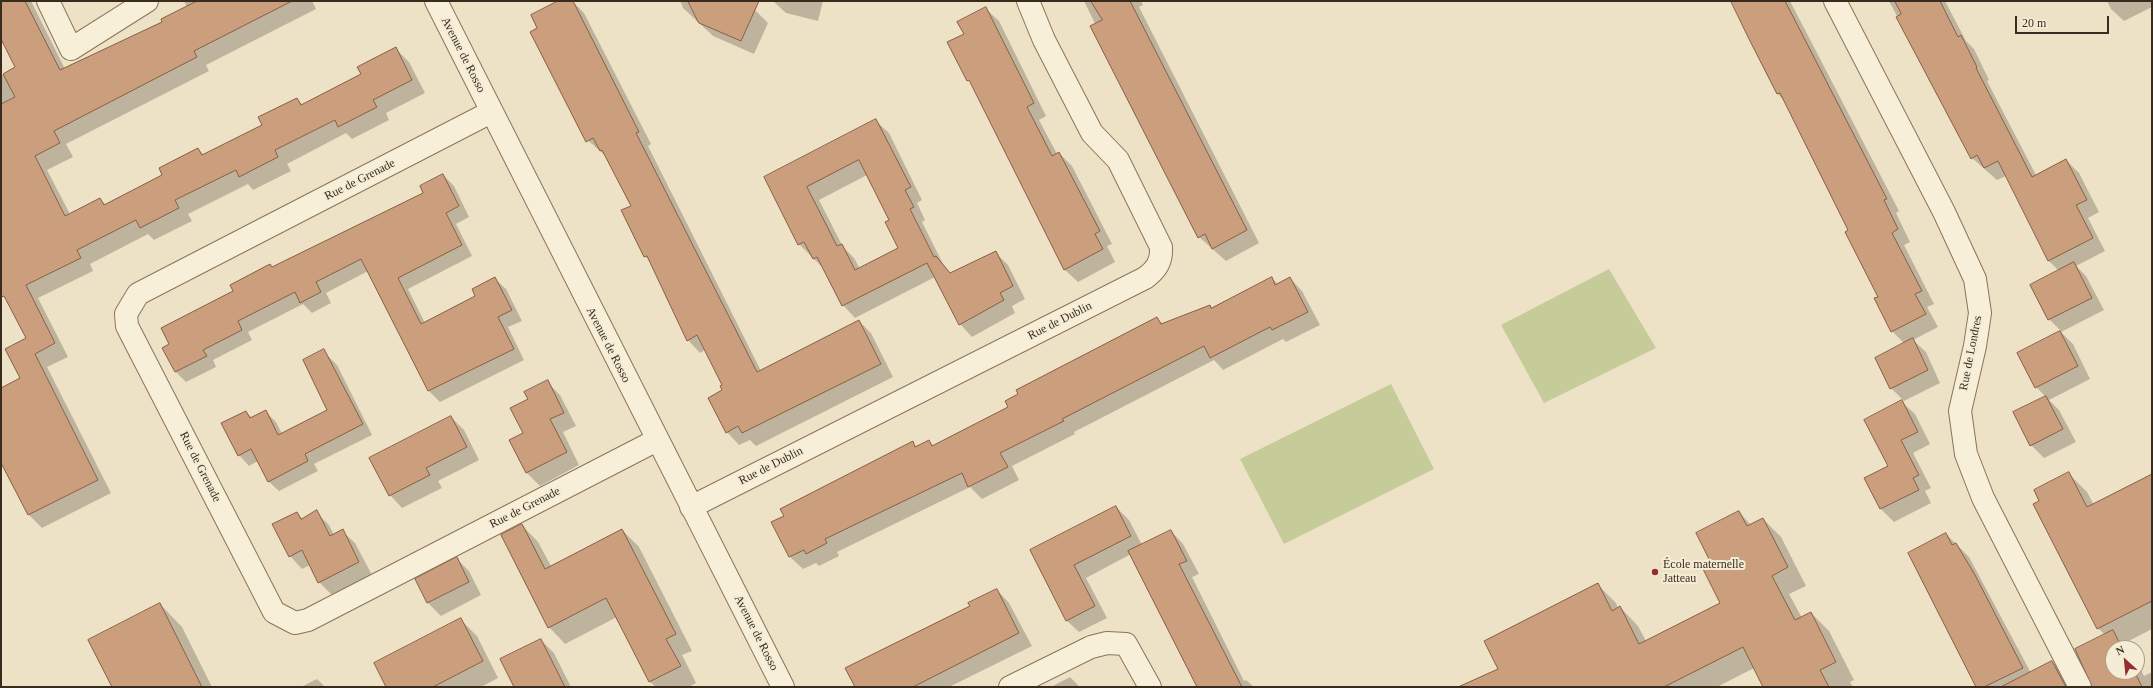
<!DOCTYPE html>
<html>
<head>
<meta charset="utf-8">
<style>
	body { margin:0 }
	#map { position:relative; width:2153px; height:688px; overflow:hidden; background:#eee2c6; font-family:Georgia,serif }
	canvas { display:block }
	.frame { position:absolute; inset:0; border:2px solid #392c1f; pointer-events:none }
	.north { position:absolute; left:2105px; top:640px; width:40px; height:40px; box-sizing:border-box; background:#f5ecd6; border:1px solid #aa9f8d; border-radius:50%; rotate:333deg; font-size:11px; font-weight:700; line-height:16px; text-align:center; color:#392c1f }
	.north::after { content:''; display:block; margin:auto; width:14px; height:18px; background:#962e2d; clip-path:polygon(50% 0,100% 100%,50% 72%,0 100%) }
	.scale { position:absolute; left:2015px; top:16px; width:94px; height:18px; box-sizing:border-box; border:2px solid #392c1f; border-top:0; padding-left:5px; font-size:12px; line-height:14px; white-space:nowrap; color:#392c1f; -webkit-text-stroke:3px #f5ecd6; paint-order:stroke }
</style>
</head>
<body>
<div id="map">
<canvas width="2153" height="688"></canvas>
<div class="frame"></div>
<div class="north">N</div>
<div class="scale">20 m</div>
</div>
<script>
const ctx = document.querySelector('canvas').getContext('2d');
ctx.lineJoin = 'round';
function paint(path, color) { ctx.fillStyle = color; ctx.fill(path, 'evenodd'); }
function stroke(path, color, width, dash) { ctx.strokeStyle = color; ctx.lineWidth = width; ctx.lineCap = dash ? 'butt' : 'round'; ctx.setLineDash(dash || []); ctx.stroke(path); }
function drawText(font, color, halo, rows, align = 'center') {
  ctx.font = font + ' Georgia,serif'; ctx.lineWidth = 4; ctx.setLineDash([]); ctx.textBaseline = 'middle'; ctx.strokeStyle = halo; ctx.fillStyle = color; for (const [text, x, y, turn = 0] of rows) {
    ctx.save(); ctx.translate(x, y); ctx.rotate((+turn || 0) * Math.PI / 180); ctx.textAlign = isNaN(turn) ? turn : align; if (halo) ctx.strokeText(text, 0, 0); ctx.fillText(text, 0, 0); ctx.restore();
  }
}
const green = new Path2D(`
	M 1609,269 L 1656,348 L 1544,403 L 1501,325 Z
	M 1391,384 L 1434,469 L 1284,544 L 1240,459 Z`);
const shadow = new Path2D(`
	M 1,1 L 31,1 L 65,69 L 163,22 L 187,7 L 184,1 L 312,1 L 316,9 L 206,65 L 209,71 L 66,144 L 73,157 L 47,170 L 70,214 L 100,199 L 106,205 L 164,176 L 198,149 L 204,155 L 263,125 L 297,99 L 303,105 L 362,75 L 396,49 L 409,62 L 425,93 L 386,113 L 389,120 L 352,139 L 346,133 L 287,164 L 291,171 L 253,190 L 248,184 L 188,214 L 192,221 L 154,240 L 148,234 L 90,264 L 93,271 L 38,298 L 68,357 L 47,367 L 111,493 L 42,528 L 28,514 L 1,460 L 1,389 L 22,379 L 27,339 L 1,288 L 1,76 L 17,68 L 1,37 Z
	M 560,1 L 572,1 L 584,13 L 651,144 L 648,146 L 761,371 L 859,321 L 871,333 L 893,377 L 756,446 L 750,440 L 739,445 L 727,432 L 723,386 L 705,350 L 700,353 L 688,340 L 651,262 L 645,256 L 632,206 L 607,157 L 584,137 L 539,28 Z
	M 680,1 L 734,1 L 755,10 L 768,23 L 754,54 L 713,36 L 683,8 Z
	M 773,1 L 823,1 L 818,21 L 786,13 Z
	M 1084,1 L 1141,1 L 1143,5 L 1139,7 L 1259,243 L 1226,261 L 1199,237 Z
	M 1732,1 L 1790,1 L 1899,211 L 1896,213 L 1910,242 L 1904,245 L 1934,304 L 1927,307 L 1938,327 L 1913,340 L 1926,352 L 1940,383 L 1902,402 L 1915,414 L 1930,444 L 1913,453 L 1931,488 L 1925,491 L 1931,503 L 1894,522 L 1881,509 L 1866,479 L 1889,467 L 1865,420 L 1904,401 L 1891,388 L 1876,358 L 1905,344 L 1892,331 L 1850,231 L 1786,103 L 1778,94 Z
	M 1889,1 L 1945,1 L 1966,41 L 1974,49 L 1989,80 L 1987,81 L 2036,175 L 2066,160 L 2079,173 L 2099,212 L 2088,218 L 2105,251 L 2076,266 L 2086,276 L 2104,310 L 2061,332 L 2073,344 L 2090,379 L 2049,400 L 2059,410 L 2076,442 L 2044,458 L 2031,445 L 2046,397 L 2036,387 L 2018,353 L 2061,331 L 2049,319 L 2059,271 L 2049,261 L 2006,176 L 1997,180 L 1972,158 Z
	M 2107,1 L 2152,1 L 2152,7 L 2124,21 L 2111,9 Z
	M 986,9 L 999,21 L 1046,116 L 1039,120 L 1057,154 L 1059,153 L 1072,166 L 1112,244 L 1107,246 L 1115,262 L 1078,282 L 1065,270 L 1045,232 L 965,35 Z
	M 876,121 L 889,133 L 922,200 L 917,203 L 925,220 L 922,222 L 944,266 L 951,274 L 995,252 L 1008,265 L 1025,299 L 1012,306 L 1015,313 L 972,337 L 960,324 L 935,277 L 855,318 L 843,305 L 823,268 L 799,244 L 765,177 ZM 867,175 L 891,220 L 900,248 L 860,269 L 854,258 L 843,247 L 819,200 Z
	M 443,175 L 454,186 L 469,217 L 456,224 L 472,256 L 408,289 L 425,323 L 477,297 L 495,279 L 506,289 L 522,321 L 508,327 L 524,360 L 440,402 L 429,391 L 368,271 L 326,293 L 331,303 L 312,313 L 303,304 L 248,332 L 252,340 L 213,360 L 216,367 L 186,382 L 176,372 L 171,344 L 234,292 L 272,268 L 425,193 Z
	M 1272,278 L 1278,284 L 1290,278 L 1302,291 L 1320,325 L 1286,342 L 1283,339 L 1223,370 L 1214,360 L 1074,432 L 1075,434 L 1012,466 L 1019,480 L 982,499 L 970,487 L 837,552 L 839,556 L 819,566 L 816,563 L 803,569 L 790,557 L 773,522 L 912,442 L 917,447 L 928,441 L 934,446 L 1009,408 L 1157,318 L 1163,324 L 1209,306 L 1212,308 Z
	M 326,354 L 337,365 L 372,435 L 314,464 L 318,471 L 279,491 L 268,481 L 258,461 L 249,466 L 239,455 L 246,412 L 252,418 L 265,411 L 276,422 L 282,434 L 328,411 Z
	M 547,382 L 560,395 L 576,426 L 563,432 L 579,465 L 540,486 L 527,473 L 511,441 L 524,434 L 529,400 Z
	M 451,417 L 464,430 L 479,460 L 438,481 L 442,488 L 402,508 L 390,495 Z
	M 2068,473 L 2087,492 L 2094,505 L 2152,475 L 2152,629 L 2125,643 L 2130,648 L 2113,648 L 2113,672 L 2137,672 L 2137,662 L 2144,676 L 2152,672 L 2152,687 L 2102,687 L 2105,635 L 2098,628 L 2041,501 Z
	M 1116,507 L 1129,520 L 1142,545 L 1171,531 L 1183,544 L 1199,574 L 1192,577 L 1244,681 L 1246,680 L 1254,687 L 1198,687 L 1131,554 L 1086,578 L 1107,618 L 1079,632 L 1066,620 L 1031,550 Z
	M 316,512 L 329,525 L 334,535 L 342,531 L 355,543 L 372,575 L 332,595 L 319,582 L 310,565 L 302,569 L 290,556 L 297,513 L 303,519 Z
	M 1739,512 L 1751,525 L 1763,519 L 1781,537 L 1806,586 L 1789,594 L 1802,618 L 1811,613 L 1829,631 L 1854,680 L 1850,682 L 1853,687 L 1764,687 L 1754,668 L 1717,687 L 1497,687 L 1499,670 L 1597,584 L 1616,603 L 1618,608 L 1620,607 L 1638,626 L 1646,641 L 1722,603 L 1711,561 Z
	M 522,525 L 538,542 L 551,566 L 622,530 L 639,547 L 692,651 L 682,655 L 696,683 L 689,687 L 656,687 L 650,682 L 617,617 L 565,644 L 549,627 Z
	M 1946,534 L 1969,557 L 2031,673 L 2052,662 L 2069,678 L 2073,687 L 1977,687 Z
	M 457,559 L 469,571 L 481,595 L 441,616 L 428,603 L 416,579 Z
	M 997,590 L 1009,603 L 1032,646 L 949,687 L 856,687 Z
	M 160,604 L 182,627 L 212,687 L 113,687 Z
	M 461,620 L 477,636 L 498,678 L 481,687 L 387,687 Z
	M 541,640 L 554,653 L 571,687 L 515,687 Z
	M 1070,677 L 1080,687 L 1051,687 Z
	M 317,679 L 325,687 L 301,687 Z`);
const building = new Path2D(`
	M 1,1 L 25,1 L 60,70 L 162,22 L 161,19 L 197,1 L 292,1 L 194,51 L 197,57 L 54,131 L 60,143 L 35,156 L 65,216 L 100,198 L 104,205 L 162,175 L 159,168 L 198,148 L 202,155 L 262,125 L 258,117 L 297,98 L 301,105 L 361,74 L 357,67 L 396,47 L 412,80 L 373,100 L 377,107 L 338,127 L 335,120 L 275,150 L 278,157 L 239,177 L 236,170 L 175,200 L 179,208 L 140,228 L 136,220 L 77,250 L 81,258 L 26,285 L 55,343 L 35,354 L 98,480 L 28,515 L 1,463 L 1,388 L 20,378 L 5,349 L 26,338 L 4,296 L 1,297 L 1,104 L 15,97 L 3,74 L 15,67 L 1,39 Z
	M 558,1 L 573,1 L 639,132 L 636,133 L 757,372 L 859,320 L 881,364 L 742,433 L 738,426 L 726,433 L 708,398 L 722,390 L 720,386 L 722,385 L 697,335 L 687,341 L 647,256 L 644,257 L 621,210 L 631,206 L 602,150 L 600,151 L 593,138 L 586,142 L 530,32 L 537,28 L 531,15 Z
	M 688,1 L 759,1 L 741,41 L 699,23 Z
	M 1091,1 L 1130,1 L 1247,230 L 1212,249 L 1205,234 L 1198,238 L 1090,26 L 1102,20 Z
	M 1731,1 L 1785,1 L 1887,199 L 1884,200 L 1898,229 L 1892,233 L 1922,291 L 1915,294 L 1926,314 L 1891,332 L 1874,298 L 1878,297 L 1845,232 L 1848,230 L 1780,93 L 1777,94 L 1749,39 Z
	M 1895,1 L 1940,1 L 1958,37 L 1961,35 L 1977,67 L 1976,68 L 2032,177 L 2066,159 L 2087,200 L 2076,205 L 2093,238 L 2048,261 L 1998,161 L 1984,168 L 1977,155 L 1971,159 L 1896,17 L 1901,14 Z
	M 986,7 L 1034,103 L 1027,107 L 1052,156 L 1059,152 L 1100,231 L 1095,234 L 1103,249 L 1064,270 L 969,80 L 967,81 L 947,42 L 964,34 L 957,22 Z
	M 876,119 L 911,187 L 905,190 L 914,207 L 910,209 L 934,257 L 936,256 L 950,273 L 996,251 L 1013,286 L 1000,293 L 1004,300 L 959,325 L 927,263 L 842,306 L 817,257 L 813,259 L 804,242 L 798,245 L 764,177 ZM 859,160 L 889,220 L 885,222 L 898,248 L 855,270 L 842,244 L 837,246 L 807,187 Z
	M 443,174 L 459,206 L 446,213 L 462,245 L 398,278 L 421,324 L 475,296 L 472,289 L 495,277 L 512,310 L 498,317 L 514,349 L 428,391 L 361,259 L 316,282 L 321,292 L 300,303 L 295,292 L 238,321 L 242,330 L 203,350 L 207,356 L 175,372 L 162,348 L 169,344 L 161,328 L 233,291 L 230,285 L 270,264 L 272,267 L 423,193 L 420,186 Z
	M 2074,262 L 2092,298 L 2048,320 L 2030,285 Z
	M 1272,277 L 1275,285 L 1290,277 L 1308,312 L 1272,330 L 1270,327 L 1210,358 L 1204,346 L 1062,419 L 1064,421 L 1000,453 L 1008,467 L 968,487 L 962,473 L 825,539 L 827,543 L 806,554 L 804,550 L 789,557 L 771,522 L 784,516 L 780,509 L 913,441 L 915,447 L 929,440 L 932,446 L 1008,407 L 1005,401 L 1018,394 L 1016,390 L 1157,317 L 1161,324 L 1210,305 L 1211,308 Z
	M 2060,331 L 2078,366 L 2035,388 L 2017,353 Z
	M 1913,338 L 1928,370 L 1890,389 L 1875,358 Z
	M 324,349 L 363,424 L 305,454 L 308,461 L 268,482 L 251,449 L 238,456 L 221,423 L 246,411 L 250,418 L 266,410 L 278,435 L 327,410 L 303,360 Z
	M 548,380 L 564,413 L 550,419 L 567,452 L 526,473 L 509,440 L 523,433 L 510,408 L 528,399 L 524,392 Z
	M 2046,396 L 2063,429 L 2030,446 L 2013,412 Z
	M 1902,400 L 1918,432 L 1901,440 L 1919,475 L 1913,478 L 1919,490 L 1880,509 L 1864,478 L 1888,466 L 1864,420 Z
	M 451,416 L 467,447 L 426,468 L 430,475 L 389,496 L 369,458 Z
	M 2069,472 L 2087,507 L 2152,474 L 2152,601 L 2097,629 L 2033,504 L 2039,501 L 2034,490 Z
	M 1116,506 L 1131,536 L 1074,565 L 1095,606 L 1066,621 L 1030,550 Z
	M 317,510 L 330,536 L 343,529 L 359,562 L 318,583 L 302,550 L 289,557 L 272,524 L 297,512 L 301,519 Z
	M 1739,511 L 1747,526 L 1763,518 L 1788,567 L 1772,576 L 1795,620 L 1811,612 L 1836,662 L 1820,670 L 1829,687 L 1763,687 L 1743,647 L 1664,687 L 1458,687 L 1498,669 L 1484,641 L 1598,583 L 1612,611 L 1620,606 L 1639,644 L 1720,603 L 1701,565 L 1710,561 L 1696,533 Z
	M 522,524 L 545,569 L 622,529 L 676,634 L 666,639 L 681,666 L 649,682 L 606,598 L 548,628 L 501,535 Z
	M 1171,530 L 1187,561 L 1179,564 L 1242,687 L 1197,687 L 1128,551 Z
	M 1946,533 L 1952,545 L 1956,543 L 1975,575 L 2023,668 L 1984,687 L 1976,687 L 1908,553 Z
	M 457,557 L 469,582 L 427,603 L 415,579 Z
	M 997,589 L 1019,633 L 913,687 L 855,687 L 845,668 L 970,606 L 968,603 Z
	M 160,603 L 202,687 L 112,687 L 88,640 Z
	M 461,618 L 483,661 L 433,687 L 386,687 L 374,663 Z
	M 2113,630 L 2122,648 L 2113,648 L 2113,672 L 2135,672 L 2142,687 L 2092,687 L 2075,649 Z
	M 541,639 L 565,687 L 514,687 L 500,659 Z
	M 2052,661 L 2066,687 L 2001,687 Z`);
const minor = new Path2D(`
	M 48,1 L 71,49 L 147,1
	M 436,1 L 783,687
	M 1835,1 L 1944,212 L 1975,279 L 1980,313 L 1975,346 L 1960,411 L 1966,454 L 1983,498 L 2080,687
	M 491,112 L 138,294 L 126,314 L 127,326 L 274,612 L 295,623 L 308,620 L 657,440
	M 691,507 L 1145,278 C 1156,270 1162,262 1161,247 L 1118,160 L 1092,133 L 1044,40 L 1028,1
	M 1010,687 L 1091,647 L 1107,643 L 1126,644 L 1150,687`);
const markers = [
	[1655,572,4,"#962e2d"]
];
const streetNames = [
	["Avenue de Rosso",463,55,63],
	["Rue de Grenade",360,180,-27],
	["Rue de Dublin",1060,321,-27],
	["Avenue de Rosso",608,345,63],
	["Rue de Londres",1971,353,-79],
	["Rue de Dublin",771,466,-27],
	["Rue de Grenade",200,467,63],
	["Rue de Grenade",525,508,-27],
	["Avenue de Rosso",756,633,63]
];
const poiNames = [
	["École maternelle",1663,565],
	["Jatteau",1663,579]
];
paint(green, '#c5cc9a');
paint(shadow, '#0003');
paint(building, '#cb9e7d');
stroke(building, '#875e42', 1);
stroke(minor, '#89745c', 24);
stroke(minor, '#f8efd9', 22);
for (const [x, y, r, color] of markers) { const dot = new Path2D(); dot.arc(x, y, r, 0, 2 * Math.PI); ctx.fillStyle = color; ctx.fill(dot); stroke(dot, '#f5ecd6', 1.5); }
drawText('12px', '#392c1f', '#f5ecd6', streetNames);
drawText('12px', '#392c1f', '#f5ecd6', poiNames, 'left');
</script>
</body>
</html>
